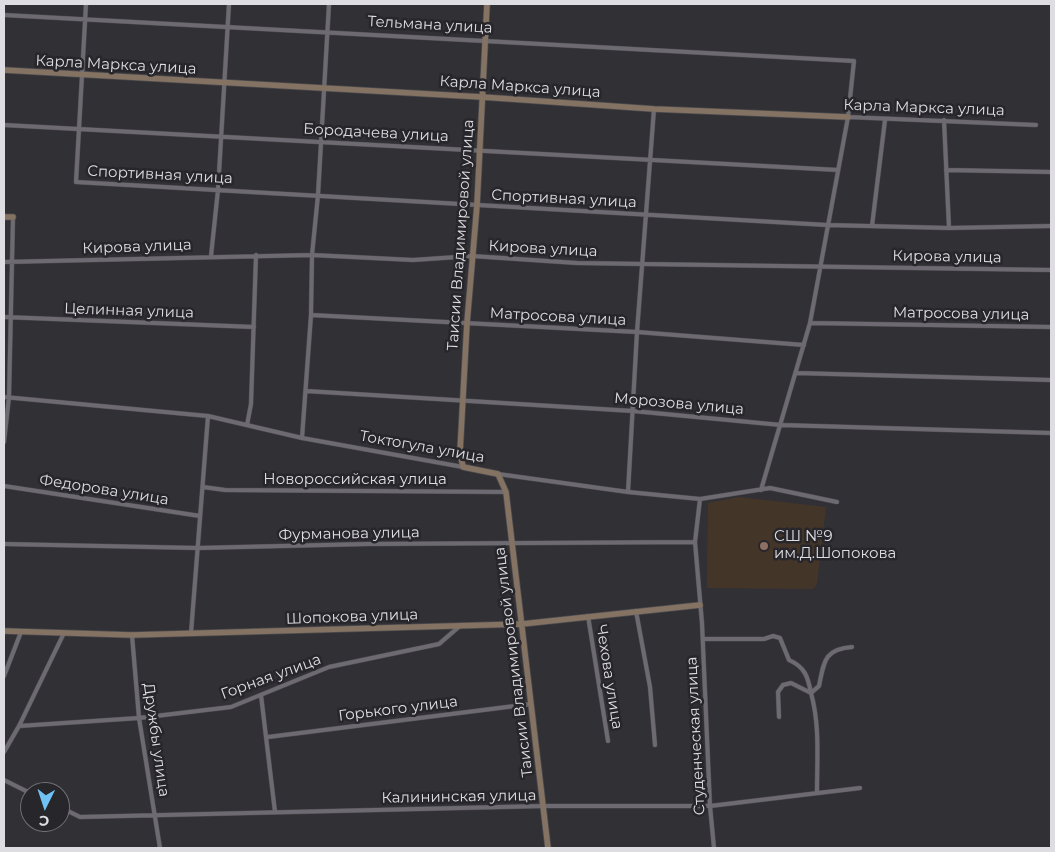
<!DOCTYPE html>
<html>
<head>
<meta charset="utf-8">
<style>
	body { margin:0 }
	#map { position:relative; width:1055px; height:852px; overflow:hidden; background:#313035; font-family:Montserrat,sans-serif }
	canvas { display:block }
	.frame { position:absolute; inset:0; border:5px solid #dedde1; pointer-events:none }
	.north { position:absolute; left:20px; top:782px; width:50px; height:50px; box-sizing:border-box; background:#27262b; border:1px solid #706f74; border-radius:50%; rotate:184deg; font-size:14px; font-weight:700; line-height:20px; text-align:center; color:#dedde1 }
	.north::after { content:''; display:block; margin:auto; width:18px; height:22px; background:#70c1f4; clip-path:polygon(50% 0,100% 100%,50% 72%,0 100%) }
</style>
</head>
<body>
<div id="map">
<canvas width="1055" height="852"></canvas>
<div class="frame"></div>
<div class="north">С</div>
</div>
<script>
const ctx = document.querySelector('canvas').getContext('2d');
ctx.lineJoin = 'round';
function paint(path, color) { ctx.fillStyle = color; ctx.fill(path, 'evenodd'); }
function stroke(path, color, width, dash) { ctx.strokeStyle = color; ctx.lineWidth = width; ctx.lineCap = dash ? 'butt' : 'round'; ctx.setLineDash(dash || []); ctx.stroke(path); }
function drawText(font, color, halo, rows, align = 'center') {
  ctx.font = font + ' Montserrat,sans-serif'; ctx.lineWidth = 5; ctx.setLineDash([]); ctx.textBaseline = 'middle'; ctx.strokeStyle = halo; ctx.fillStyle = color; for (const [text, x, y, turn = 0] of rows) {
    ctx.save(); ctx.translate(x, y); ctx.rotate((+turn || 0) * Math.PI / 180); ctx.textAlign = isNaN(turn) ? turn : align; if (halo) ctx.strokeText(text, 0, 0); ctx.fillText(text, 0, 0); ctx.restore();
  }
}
const education = new Path2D(`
	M 739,497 L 826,507 L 817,584 L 813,589 L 707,588 L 708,503 Z`);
const street = new Path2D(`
	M 86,4 L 76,182 L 827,225 L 949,228 L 1051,226
	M 4,15 L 854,61 L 848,117 L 810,323 L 761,490
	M 848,117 L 1036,125
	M 944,120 L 949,228
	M 4,125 L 838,170
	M 946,170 L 1051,172
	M 872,226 L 885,120
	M 211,256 L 218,190 L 229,4
	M 4,262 L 312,255 L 413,260 L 472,256 L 577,263 L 1051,270
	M 311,315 L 637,332 L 804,345
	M 4,317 L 254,327
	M 810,323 L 1051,327
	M 796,373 L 1051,380
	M 306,391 L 633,411 L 781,425 L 1051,433
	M 4,397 L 208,416 L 302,438 L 463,467
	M 247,425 L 251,404 L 256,255
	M 302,438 L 311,315 L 312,255 L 318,195 L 329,4
	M 4,442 L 9,397 L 13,217
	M 498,474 L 628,492 L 700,499 L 770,488 L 837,502
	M 4,486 L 200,516
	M 203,487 L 225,490 L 506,492
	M 628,492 L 637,332 L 654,109
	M 700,499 L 695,542 L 702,623 L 710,806 L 714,848
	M 4,544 L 198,548 L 367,544 L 695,542
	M 636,611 L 650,687 L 655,745
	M 588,616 L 608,741
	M 191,633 L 208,416
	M 132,635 L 139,718 L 160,848
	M 703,639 L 764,639 L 773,636 L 780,638 L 789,660 C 805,667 808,677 811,693 L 819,686 C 824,662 824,649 852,647
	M 4,676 L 21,632
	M 261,695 L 275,812
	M 779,717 L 778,692 L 783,685 L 791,683 L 811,693 C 820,725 817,759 817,793
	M 19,726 L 139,718 L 231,707 L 329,667 L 439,644 L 461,625
	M 268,737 L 531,704
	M 4,752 L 19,726 L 64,633
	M 4,780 L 30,793
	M 60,807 L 80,817 L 544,806 L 710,806 L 860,788`);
const secondary = new Path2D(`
	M 487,4 L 477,205 L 467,323 L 460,452 L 463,467 L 498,474 L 506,492 L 548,848
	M 4,70 L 482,97 L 654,109 L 848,117
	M 4,217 L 13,217
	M 4,631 L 132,635 L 522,624 L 700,605`);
const markers = [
	[764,546,5,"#8d6e63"]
];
const streetNames = [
	["Тельмана улица",430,25,3],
	["Карла Маркса улица",116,65,3],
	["Карла Маркса улица",520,87,4],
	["Карла Маркса улица",924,108,2],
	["Бородачева улица",376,133,3],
	["Спортивная улица",160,175,3],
	["Спортивная улица",564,199,3],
	["Таисии Владимировой улица",461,235,-86],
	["Кирова улица",137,247,-2],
	["Кирова улица",543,249,3],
	["Кирова улица",947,257,1],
	["Целинная улица",129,311,2],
	["Матросова улица",961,314,1],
	["Матросова улица",558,317,3],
	["Морозова улица",679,404,5],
	["Токтогула улица",422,447,10],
	["Новороссийская улица",355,480],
	["Федорова улица",104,490,9],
	["Фурманова улица",349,534,-1],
	["Шопокова улица",352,617,-2],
	["Таисии Владимировой улица",514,662,-97],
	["Горная улица",271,677,-20],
	["Чехова улица",609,677,81],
	["Горького улица",398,709,-7],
	["Студенческая улица",696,736,-93],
	["Дружбы улица",156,740,82],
	["Калининская улица",459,797,-1]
];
const poiNames = [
	["СШ №9",774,537],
	["им.Д.Шопокова",774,554]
];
paint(education, '#443529');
stroke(street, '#4c4b4f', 5);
stroke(secondary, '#4c4b4f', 7);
stroke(street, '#6d6b71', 4);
stroke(secondary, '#847262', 5.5);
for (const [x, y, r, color] of markers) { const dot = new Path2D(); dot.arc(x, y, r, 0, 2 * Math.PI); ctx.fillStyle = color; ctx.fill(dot); stroke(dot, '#27262b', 2); }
drawText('15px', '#dedde1', '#27262b', streetNames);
drawText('15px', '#dedde1', '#27262b', poiNames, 'left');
</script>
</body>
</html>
